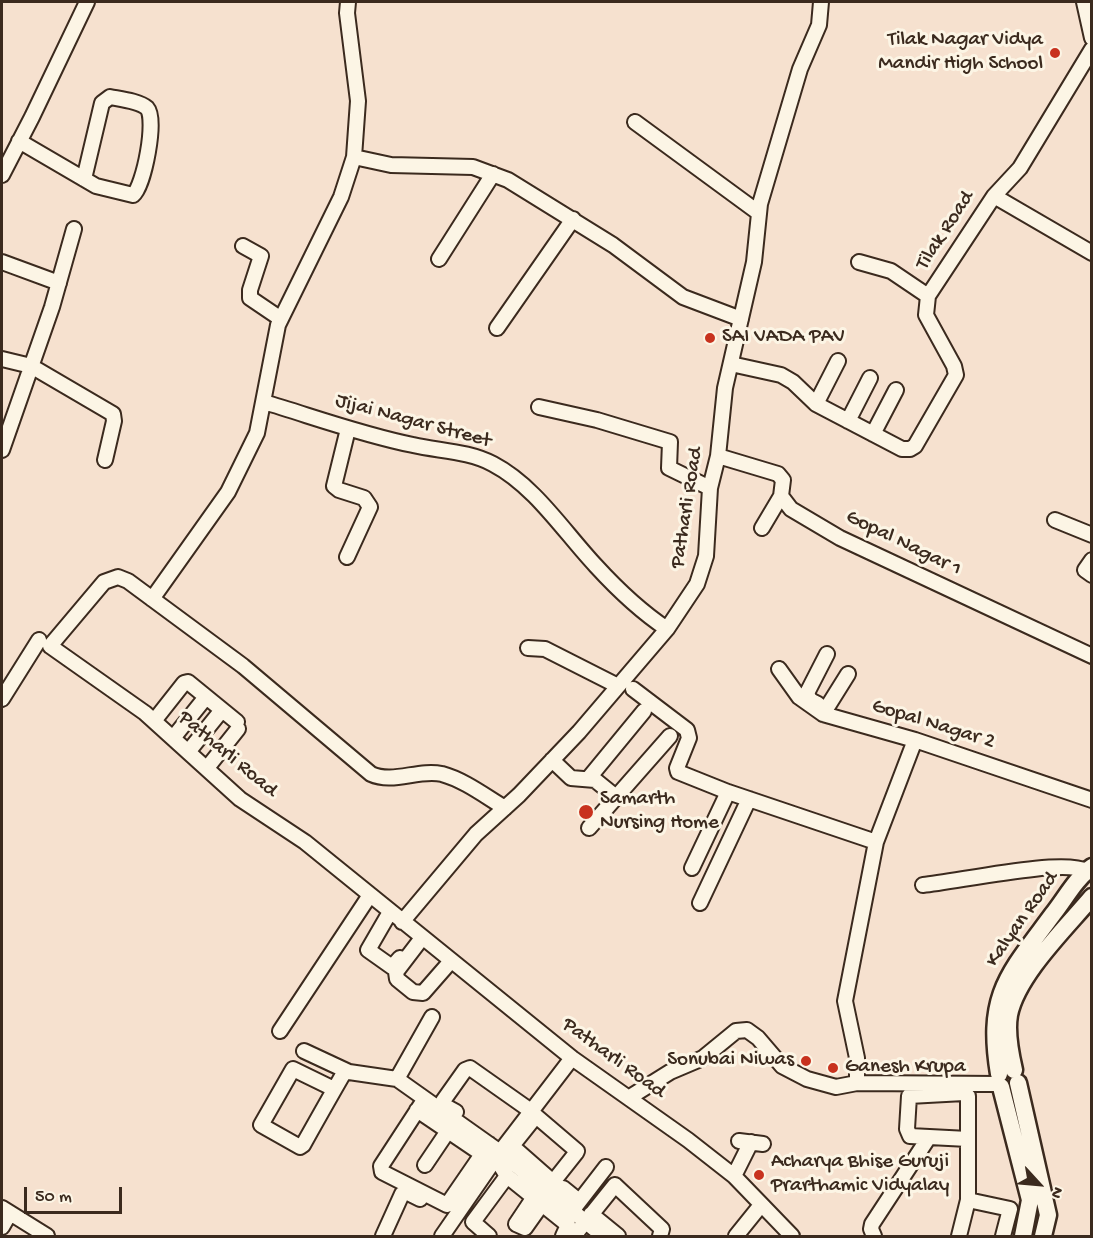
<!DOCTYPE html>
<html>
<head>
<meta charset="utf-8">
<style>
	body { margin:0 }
	#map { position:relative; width:1093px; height:1238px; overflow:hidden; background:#f6e1cf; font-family:"Gochi Hand",sans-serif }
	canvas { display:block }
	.frame { position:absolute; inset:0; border:3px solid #3b2a1e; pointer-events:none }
	.north { position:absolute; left:1009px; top:1154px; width:60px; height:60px; -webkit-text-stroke:4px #fcf5e5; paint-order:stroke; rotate:116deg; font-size:16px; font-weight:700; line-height:24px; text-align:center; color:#3b2a1e }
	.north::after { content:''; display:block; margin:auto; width:21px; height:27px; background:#3b2a1e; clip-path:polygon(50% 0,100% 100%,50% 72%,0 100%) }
	.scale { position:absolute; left:24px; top:1187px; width:98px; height:27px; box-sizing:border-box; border:3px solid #3b2a1e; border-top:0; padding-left:8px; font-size:18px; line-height:21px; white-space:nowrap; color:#3b2a1e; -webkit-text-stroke:4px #fcf5e5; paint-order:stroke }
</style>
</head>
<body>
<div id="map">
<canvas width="1093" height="1238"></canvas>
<div class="frame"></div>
<div class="north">N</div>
<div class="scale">50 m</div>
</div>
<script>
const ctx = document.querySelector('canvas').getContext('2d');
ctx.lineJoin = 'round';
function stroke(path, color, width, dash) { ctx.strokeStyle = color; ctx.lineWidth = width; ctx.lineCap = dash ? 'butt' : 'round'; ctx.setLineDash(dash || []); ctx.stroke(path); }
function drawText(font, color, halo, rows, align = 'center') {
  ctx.font = font + ' "Gochi Hand",sans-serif'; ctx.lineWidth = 6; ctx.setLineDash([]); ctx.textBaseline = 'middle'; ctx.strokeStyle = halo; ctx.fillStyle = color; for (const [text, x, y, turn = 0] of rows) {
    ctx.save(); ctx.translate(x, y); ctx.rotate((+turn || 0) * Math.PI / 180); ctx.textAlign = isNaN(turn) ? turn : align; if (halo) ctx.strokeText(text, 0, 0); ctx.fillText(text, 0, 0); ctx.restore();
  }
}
const minor = new Path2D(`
	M 1084,2 L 1092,38
	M 635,122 L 759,213
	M 19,141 L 96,186 L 133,195 C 144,186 157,119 147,108 C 139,101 120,99 110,97 L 102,103 L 84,179
	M 354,157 L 391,165 L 473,167 L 508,180 L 613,245 L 683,297 L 741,319
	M 2,175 L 32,117 L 87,2
	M 994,196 L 1092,253
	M 243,246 L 261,256 L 250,290 L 250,298 L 281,319
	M 439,259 L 493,174
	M 2,262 L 59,283
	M 859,262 L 891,271 L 928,296
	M 497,328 L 573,219
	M 2,359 L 31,366 L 113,414 L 114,421 L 105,460
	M 731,364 L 781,375 L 793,382 L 816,404 L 902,449 L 910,449 L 915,446 L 956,375 L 954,366 L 926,315 L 928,296 L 994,196 L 1020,168 L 1092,49
	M 264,402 C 314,417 363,435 413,445 C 439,451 469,451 493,464 C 535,486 564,532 596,566 C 618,590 640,611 667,629
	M 816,404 L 838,361
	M 539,407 L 597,420 L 670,442 L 669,468 L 710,488
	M 848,421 L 870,378
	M 873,434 L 896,390
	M 2,450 L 52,307 L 74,229
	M 718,456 L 778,474 L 783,480 L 781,496 L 791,509 L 840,538 L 1092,656
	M 1055,520 L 1092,535
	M 762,528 L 781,496
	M 347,557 L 370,507 L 364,498 L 339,490 L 334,486 L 348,429
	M 1092,560 L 1085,570 L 1092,575
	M 152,599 L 228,492 L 257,433 L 278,325 L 341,197 L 354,157 L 358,101 L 347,13 L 348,2
	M 528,648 L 545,649 L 618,686
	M 779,669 L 799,697 L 823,714 L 915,740 L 1092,800
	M 633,689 L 687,730 L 689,738 L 677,768 L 678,772 L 728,792 L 876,842
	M 2,699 L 39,640
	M 818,704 L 810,700 L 807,693 L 827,654
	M 823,714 L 848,674
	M 154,721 L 184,683 L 188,682 L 237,722
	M 173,738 L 206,697
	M 188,752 L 222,710
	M 552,760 L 571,778 L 595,780 L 616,797
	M 207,768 L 238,729
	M 588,779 L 644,711
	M 505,808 C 485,796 464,780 442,774 C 418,769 393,784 371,774 L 243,666 L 128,581 L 118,577 L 104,582 L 50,646 L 145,713 L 240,799 L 305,842 L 572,1058 L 688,1140 L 734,1176 L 792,1236
	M 589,828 L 670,736
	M 692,868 L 728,792
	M 923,885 C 956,882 1063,858 1086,871
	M 700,903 L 749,799
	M 390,912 L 368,950 L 392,967 L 400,958
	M 402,922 L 476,834 L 519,795 L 579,732 L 667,629 L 697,584 L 706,556 L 710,488 L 718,456 L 725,388 L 754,262 L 760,204 L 800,69 L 819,25 L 821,2
	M 422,938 L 396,972 L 397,979 L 413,992 L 423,993 L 451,961
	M 280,1031 L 370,895
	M 304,1051 L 349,1072 L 397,1079 L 500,1152 L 603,1236
	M 397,1079 L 432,1017
	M 857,1083 L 857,1058 L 845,1001 L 876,842 L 915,740
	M 334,1089 L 293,1069 L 261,1125 L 300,1147 L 303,1145 C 317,1120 331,1095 345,1071
	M 630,1097 L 670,1072 L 703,1058 L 736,1031 L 747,1030 L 758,1038 L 782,1066 L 807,1079 L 836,1087 L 857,1083 L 999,1084
	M 424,1100 L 381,1166 L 382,1172 L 447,1205 L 489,1144
	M 417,1110 L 482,1154
	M 456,1112 L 445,1106 L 443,1101 L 465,1070 L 470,1068 L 531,1111
	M 739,1141 L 763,1144
	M 500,1152 L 502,1168 L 507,1176 L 568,1225 L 563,1236
	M 425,1165 L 452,1125
	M 734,1176 L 751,1142
	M 563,1188 L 579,1201
	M 546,1190 L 553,1182 L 576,1153 L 577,1151 L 536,1116 L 512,1146 L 553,1182
	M 534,1197 L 516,1224 L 525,1228 L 542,1204
	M 968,1200 L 1010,1209 L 1003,1236
	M 2,1208 L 47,1236
	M 572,1211 L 606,1167
	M 591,1214 L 618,1236
	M 2,1227 L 10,1213
	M 383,1236 L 402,1194 L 408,1193 L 420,1199
	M 442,1236 L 500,1152 L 572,1058
	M 489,1236 L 473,1222 L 507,1176
	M 574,1236 L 615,1185 L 662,1229 L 660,1236
	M 736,1236 L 761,1205
	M 874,1236 L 871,1229 L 872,1224 L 929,1137
	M 959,1236 L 968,1200 L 968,1096 L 964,1093 L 909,1096 L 907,1129 L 910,1136 L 968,1139`);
const major = new Path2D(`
	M 1014,1070 C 1010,1053 1006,1032 1009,1015 C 1017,975 1066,928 1092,897
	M 999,1074 C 986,994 1008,975 1053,914 C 1065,899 1076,878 1092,867
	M 1018,1083 L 1048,1215 L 1043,1236
	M 1001,1087 L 1030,1200 L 1023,1236`);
const markers = [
	[1055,53,6,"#c8321e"],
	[710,338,6,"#c8321e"],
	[586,812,8,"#c8321e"],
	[806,1061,6,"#c8321e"],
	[833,1068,6,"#c8321e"],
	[759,1175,6,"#c8321e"]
];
const poiNames = [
	["Tilak Nagar Vidya",1043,41,"right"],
	["Mandir High School",1043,65,"right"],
	["SAI VADA PAV",722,338],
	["Samarth",600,800],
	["Nursing Home",600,824],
	["Sonubai Niwas",794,1061,"right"],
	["Ganesh Krupa",845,1068],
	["Acharya Bhise Guruji",771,1163],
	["Prarthamic Vidyalay",771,1187]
];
const streetNames = [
	["Tilak Road",946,231,-57],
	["Jijai Nagar Street",413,422,15],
	["Patharli Road",688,508,-81],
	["Gopal Nagar 1",903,544,26],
	["Gopal Nagar 2",933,725,17],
	["Patharli Road",227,755,40],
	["Kalyan Road",1023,920,-55],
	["Patharli Road",613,1059,36]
];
stroke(minor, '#3b2a1e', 18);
stroke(major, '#3b2a1e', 21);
stroke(minor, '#fcf5e5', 14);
stroke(major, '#fcf5e5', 16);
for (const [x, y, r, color] of markers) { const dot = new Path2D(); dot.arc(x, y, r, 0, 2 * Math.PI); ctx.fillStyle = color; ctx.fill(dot); stroke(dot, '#fcf5e5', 2); }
drawText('21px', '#3b2a1e', '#fcf5e5', poiNames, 'left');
drawText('21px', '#3b2a1e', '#fcf5e5', streetNames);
</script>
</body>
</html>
